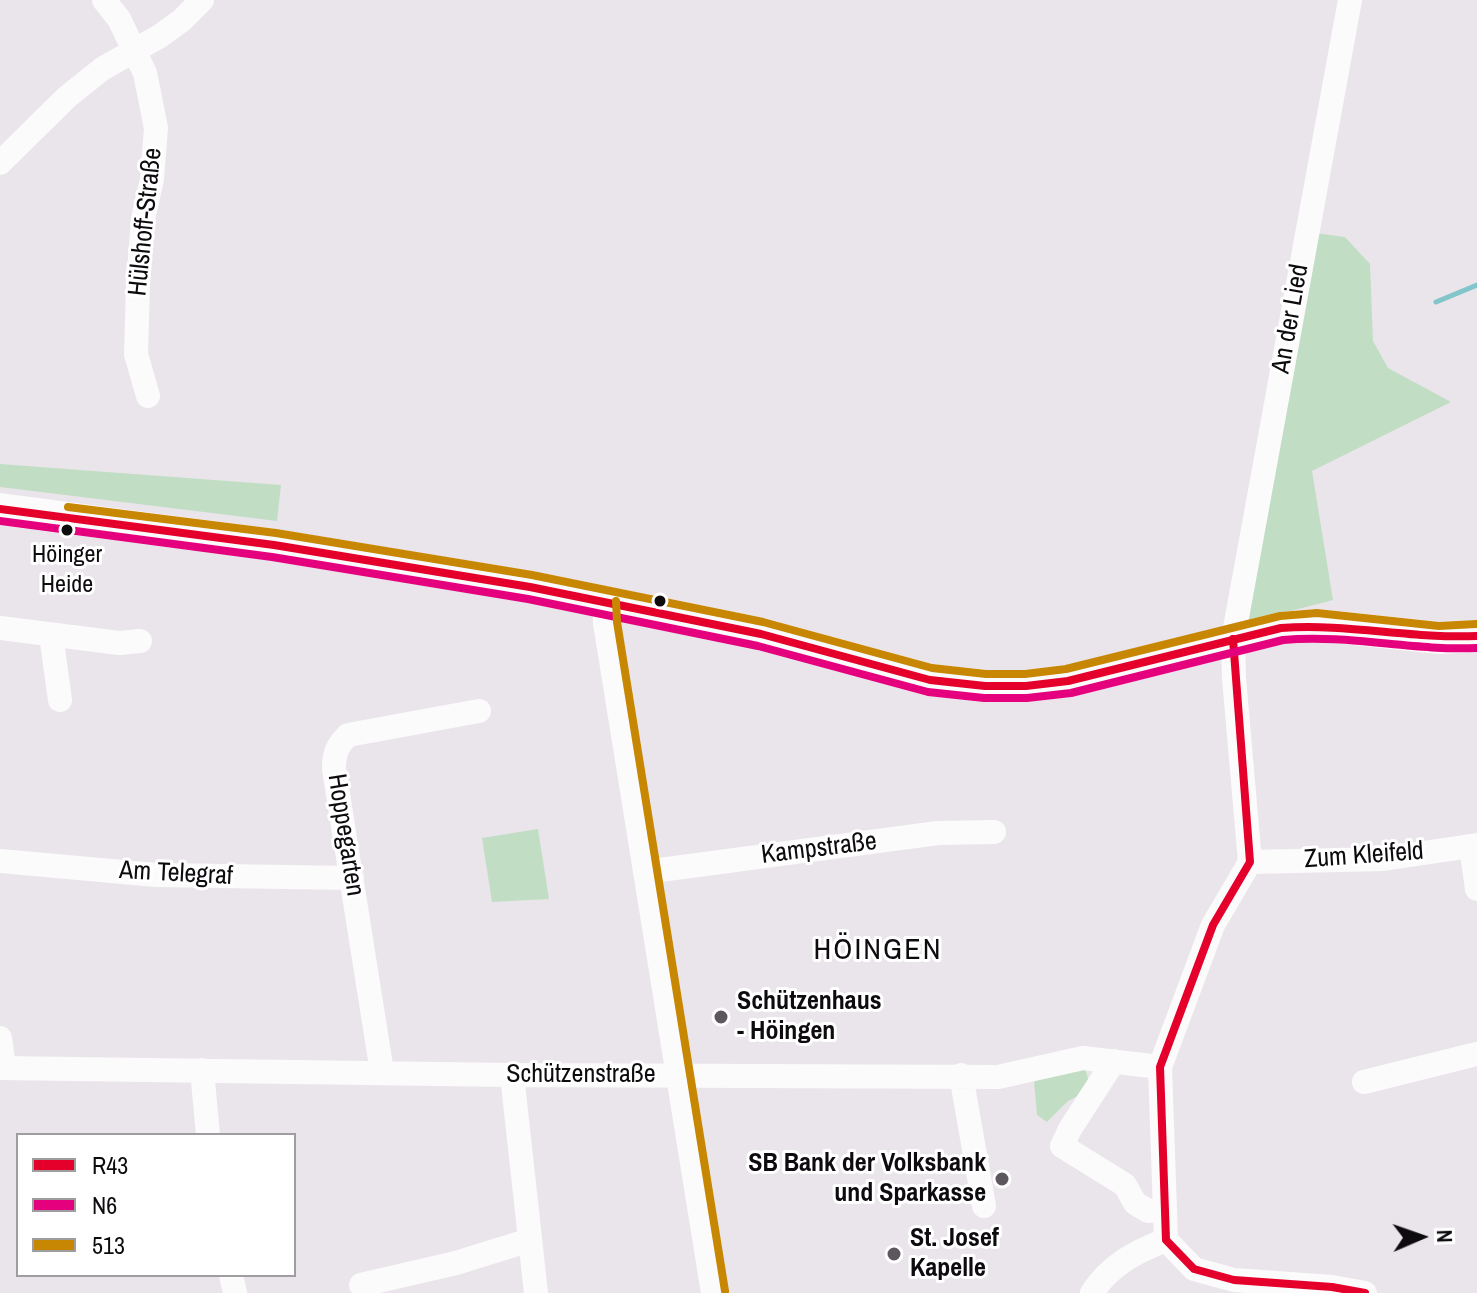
<!DOCTYPE html>
<html>
<head>
<meta charset="utf-8">
<style>
	body { margin:0 }
	#map { position:relative; width:1477px; height:1293px; overflow:hidden; background:#eae5ea; font-family:"Archivo Narrow",sans-serif }
	canvas { display:block }
	.legend { position:absolute; left:16px; top:1133px; width:280px; height:144px; box-sizing:border-box; background:#fff; border:2px solid #9f9d9f; margin:0; padding:10px 14px; list-style:none; font-size:24px; color:#0e0b0f }
	.legend li { display:flex; align-items:center; gap:16px; height:40px }
	.legend b { width:40px; border:2px solid #9f9d9f }
	.north { position:absolute; left:1381px; top:1197px; width:80px; height:80px; -webkit-text-stroke:6px #fff; paint-order:stroke; rotate:88deg; font-size:22px; font-weight:700; line-height:32px; text-align:center; color:#0e0b0f }
	.north::after { content:''; display:block; margin:auto; width:28px; height:36px; background:#0e0b0f; clip-path:polygon(50% 0,100% 100%,50% 72%,0 100%) }
</style>
</head>
<body>
<div id="map">
<canvas width="1477" height="1293"></canvas>
<ul class="legend">
<li><b style="height:10px;background:#e4002b"></b>R43</li>
<li><b style="height:10px;background:#e5007d"></b>N6</li>
<li><b style="height:10px;background:#c88703"></b>513</li>
</ul>
<div class="north">N</div>
</div>
<script>
const ctx = document.querySelector('canvas').getContext('2d');
ctx.lineJoin = 'round';
function paint(path, color) { ctx.fillStyle = color; ctx.fill(path, 'evenodd'); }
function stroke(path, color, width, dash) { ctx.strokeStyle = color; ctx.lineWidth = width; ctx.lineCap = dash ? 'butt' : 'round'; ctx.setLineDash(dash || []); ctx.stroke(path); }
function drawText(font, color, halo, rows, align = 'center') {
  ctx.font = font + ' "Archivo Narrow",sans-serif'; ctx.lineWidth = 6; ctx.setLineDash([]); ctx.textBaseline = 'middle'; ctx.strokeStyle = halo; ctx.fillStyle = color; for (const [text, x, y, turn = 0] of rows) {
    ctx.save(); ctx.translate(x, y); ctx.rotate((+turn || 0) * Math.PI / 180); ctx.textAlign = isNaN(turn) ? turn : align; if (halo) ctx.strokeText(text, 0, 0); ctx.fillText(text, 0, 0); ctx.restore();
  }
}
const green = new Path2D(`
	M 1315,233 L 1345,237 L 1370,264 L 1373,341 L 1388,368 L 1451,402 L 1312,471 L 1333,600 L 1244,623 Z
	M 0,464 L 281,485 L 277,521 L 0,487 Z
	M 538,829 L 549,899 L 492,902 L 482,838 Z
	M 1085,1068 L 1089,1082 L 1082,1094 L 1068,1101 L 1047,1122 L 1037,1115 L 1034,1081 Z`);
const stream = new Path2D(`
	M 1436,302 L 1477,285`);
const minor = new Path2D(`
	M 104,0 L 119,19 L 145,73 L 156,128 L 152,179 L 143,219 L 138,285 L 136,354 L 148,396
	M 1350,0 L 1233,639 L 1234,678 L 1250,862 L 1213,925 L 1160,1067 L 1166,1240 L 1194,1269 L 1234,1280 L 1332,1287 L 1365,1293
	M 0,163 L 67,97 L 102,69 L 160,36 L 182,20 L 202,0
	M 604,602 L 605,623 L 713,1293
	M 0,628 L 119,643 L 140,641
	M 51,635 L 60,700
	M 1471,846 L 1477,889
	M 0,861 L 156,875 L 352,878
	M 1250,862 L 1383,859 L 1477,845
	M 645,872 L 938,833 L 994,832
	M 0,1038 L 4,1068
	M 1114,1061 L 1070,1129 L 1062,1146 L 1125,1185 L 1135,1203 L 1148,1211 L 1164,1210
	M 0,1068 L 512,1075 L 998,1077 L 1083,1058 L 1160,1067
	M 202,1070 L 208,1135
	M 382,1072 L 334,769 C 334,753 337,746 348,735 L 479,711
	M 512,1075 L 536,1293
	M 961,1075 L 984,1206
	M 1364,1082 L 1477,1054
	M 231,1275 L 235,1293
	M 361,1285 L 456,1263 L 530,1240
	M 1092,1293 C 1110,1265 1135,1252 1166,1240`);
const major = new Path2D(`
	M 0,509 L 274,545 L 530,587 L 761,634 L 930,680 L 985,686 L 1026,686 L 1068,681 L 1281,628 L 1317,625 L 1439,638 L 1477,636`);
const bus1 = new Path2D(`
	M 0,509 L 274,545 L 530,587 L 761,634 L 930,680 L 985,686 L 1026,686 L 1068,681 L 1281,628 C 1347,623 1411,639 1477,636
	M 1233,639 L 1250,862 L 1213,925 L 1160,1067 L 1166,1240 L 1194,1269 L 1234,1280 L 1332,1287 L 1365,1293`);
const bus2 = new Path2D(`
	M 0,521 L 272,557 L 528,599 L 758,646 L 928,692 L 984,698 L 1027,698 L 1071,693 L 1283,640 C 1348,634 1412,651 1477,648`);
const bus3 = new Path2D(`
	M 68,507 L 276,533 L 532,575 L 763,622 L 932,668 L 986,674 L 1025,674 L 1066,669 L 1280,616 L 1317,613 L 1439,626 L 1476,624
	M 616,601 L 617,622 L 725,1291`);
const markers = [
	[67,530,7,"#0e0b0f"],
	[660,601,7,"#0e0b0f"],
	[721,1017,8,"#5b575c"],
	[1002,1179,8,"#5b575c"],
	[894,1254,8,"#5b575c"]
];
const busNames = [
	["Höinger",67,556],
	["Heide",67,586]
];
const streetNames = [
	["Hülshoff-Straße",146,222,-84],
	["An der Lied",1291,319,-80],
	["Hoppegarten",345,835,81],
	["Kampstraße",819,849,-7],
	["Zum Kleifeld",1364,856,-4],
	["Am Telegraf",176,874,3],
	["Schützenstraße",581,1075]
];
const poiNames = [
	["Schützenhaus",737,1002],
	["- Höingen",737,1032],
	["SB Bank der Volksbank",986,1164,"right"],
	["und Sparkasse",986,1194,"right"],
	["St. Josef",910,1239],
	["Kapelle",910,1269]
];
const quarterNames = [
	["HÖINGEN",878,951]
];
paint(green, '#c1dec5');
stroke(stream, '#82c5ca', 5);
stroke(minor, '#fcfbfc', 24);
stroke(major, '#fcfbfc', 32);
stroke(bus1, '#e4002b', 8);
stroke(bus2, '#e5007d', 8);
stroke(bus3, '#c88703', 8);
for (const [x, y, r, color] of markers) { const dot = new Path2D(); dot.arc(x, y, r, 0, 2 * Math.PI); ctx.fillStyle = color; ctx.fill(dot); stroke(dot, '#fff', 3); }
drawText('24px', '#0e0b0f', '#fff', busNames);
drawText('26px', '#0e0b0f', '#fff', streetNames);
drawText('bold 26px', '#0e0b0f', '#fff', poiNames, 'left');
ctx.letterSpacing = '2px';
drawText('30px', '#0e0b0f', '#fff', quarterNames);
ctx.letterSpacing = '0px';
</script>
</body>
</html>
